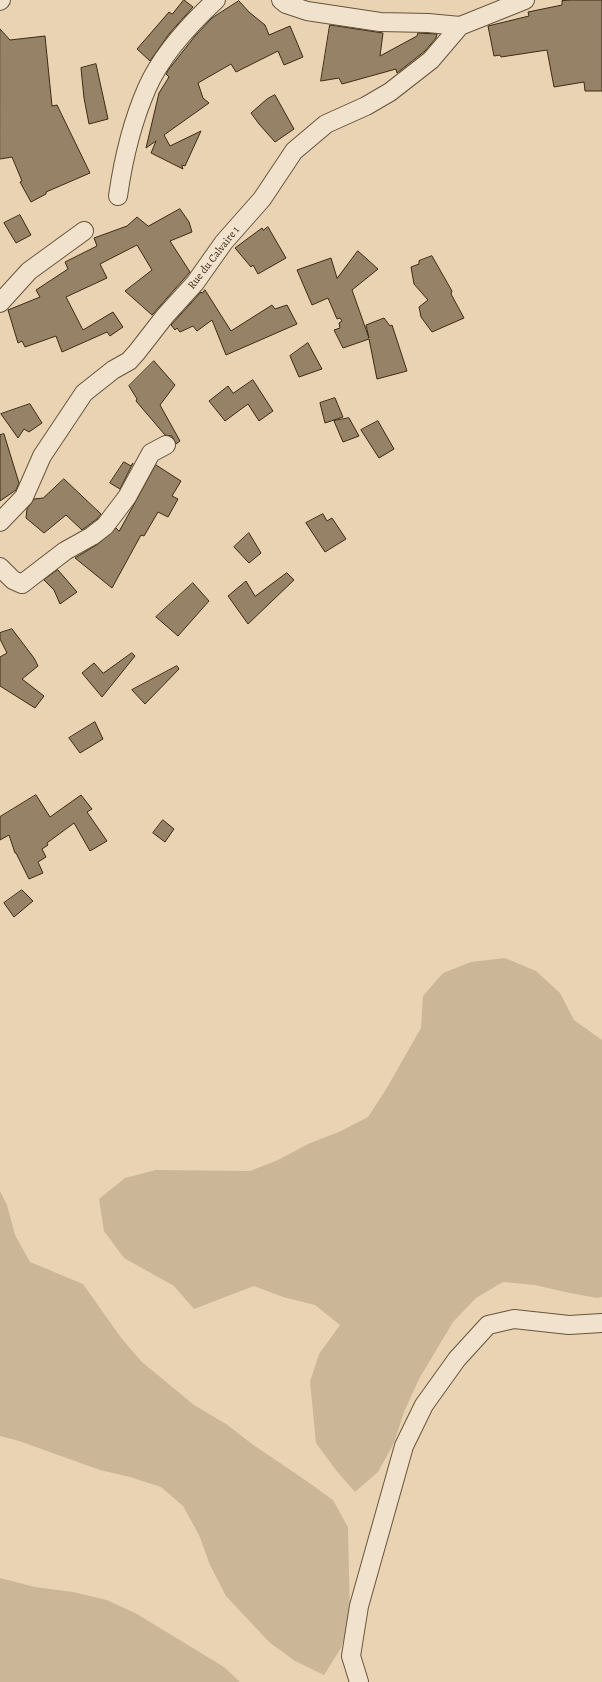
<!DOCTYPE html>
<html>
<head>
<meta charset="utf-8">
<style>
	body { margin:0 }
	canvas { display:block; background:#e9d3b3 }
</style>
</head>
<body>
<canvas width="602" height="1682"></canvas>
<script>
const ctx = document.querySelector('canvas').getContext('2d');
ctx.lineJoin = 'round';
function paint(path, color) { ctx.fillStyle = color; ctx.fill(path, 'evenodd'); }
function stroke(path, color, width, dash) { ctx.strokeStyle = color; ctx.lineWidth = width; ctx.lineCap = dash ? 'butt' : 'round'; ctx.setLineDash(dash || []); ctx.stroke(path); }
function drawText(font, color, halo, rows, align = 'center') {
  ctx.font = font + ' Alegreya,serif'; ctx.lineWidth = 3; ctx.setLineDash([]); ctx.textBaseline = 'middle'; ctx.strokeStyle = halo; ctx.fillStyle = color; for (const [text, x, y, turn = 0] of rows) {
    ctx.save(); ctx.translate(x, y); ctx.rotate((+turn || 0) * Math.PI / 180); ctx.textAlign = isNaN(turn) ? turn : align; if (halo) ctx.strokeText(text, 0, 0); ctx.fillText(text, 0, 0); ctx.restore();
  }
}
const green = new Path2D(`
	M 505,958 L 536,971 L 560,993 L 574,1020 L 602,1040 L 602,1297 L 597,1298 L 565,1292 L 535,1285 L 503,1282 L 476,1298 L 453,1322 L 419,1379 L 404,1412 L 394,1443 L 378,1472 L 355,1492 L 335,1469 L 316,1443 L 310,1382 L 319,1354 L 340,1325 L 315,1305 L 283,1297 L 254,1286 L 194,1309 L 174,1286 L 124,1258 L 104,1231 L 99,1199 L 125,1178 L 156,1170 L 250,1171 L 278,1160 L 308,1144 L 341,1131 L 368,1117 L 385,1091 L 421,1028 L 423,996 L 443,973 L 471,962 Z
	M 0,1191 L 7,1205 L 15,1235 L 30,1262 L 83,1284 L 122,1339 L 142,1362 L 194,1405 L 226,1424 L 252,1444 L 308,1482 L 333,1500 L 348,1527 L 350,1619 L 341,1648 L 324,1675 L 295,1661 L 269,1642 L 226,1596 L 210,1565 L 199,1535 L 183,1506 L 161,1487 L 130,1477 L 100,1470 L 19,1441 L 0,1436 Z
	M 0,1578 L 35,1587 L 73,1592 L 107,1600 L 137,1614 L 224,1667 L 240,1682 L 0,1682 Z`);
const building = new Path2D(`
	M 184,0 L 193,7 L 169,34 L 150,61 L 137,49 L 169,12 L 172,14 Z
	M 573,0 L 602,0 L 602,91 L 585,91 L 584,82 L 554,87 L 547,50 L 501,57 L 500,55 L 494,56 L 488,26 L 529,16 L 528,12 L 562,5 L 562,1 Z
	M 239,1 L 249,12 L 265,25 L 269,35 L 290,26 L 303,57 L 284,65 L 278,51 L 236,72 L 231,64 L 198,83 L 203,98 L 209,103 L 164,135 L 170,146 L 201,131 L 185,166 L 182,165 L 182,166 L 183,169 L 151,153 L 156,141 L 146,148 L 159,93 L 169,77 L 166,74 L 169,69 L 195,36 L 212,18 Z
	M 330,25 L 383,33 L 380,56 L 417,36 L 418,33 L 437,34 L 436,38 L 425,51 L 397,73 L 396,69 L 342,84 L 339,78 L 321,81 Z
	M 0,29 L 10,40 L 45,36 L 52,106 L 57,105 L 90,173 L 46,192 L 46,194 L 31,202 L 20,182 L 22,181 L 12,157 L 0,159 Z
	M 96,64 L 108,119 L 89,124 L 84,98 L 81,68 Z
	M 275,95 L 294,129 L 275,142 L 259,124 L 251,113 L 267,99 Z
	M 180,209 L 189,222 L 192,232 L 170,241 L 190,272 L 152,315 L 125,291 L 152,270 L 137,245 L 100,264 L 107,278 L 66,297 L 83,330 L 113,312 L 123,327 L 110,336 L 107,332 L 62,352 L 56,336 L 25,347 L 22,341 L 18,343 L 8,310 L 40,297 L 36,290 L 68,269 L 65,262 L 97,246 L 94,238 L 127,226 L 137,217 L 148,226 Z
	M 20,215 L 31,235 L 16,243 L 4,223 Z
	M 268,227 L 286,258 L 258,274 L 253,265 L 251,267 L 235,248 L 262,228 L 263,230 Z
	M 358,251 L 378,269 L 352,290 L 369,338 L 366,325 L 384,318 L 390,326 L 392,325 L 407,371 L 377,379 L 369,339 L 343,348 L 334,330 L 340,328 L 339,323 L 342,321 L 340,318 L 337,319 L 328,298 L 312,305 L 297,270 L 331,258 L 337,278 Z
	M 432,256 L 452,291 L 451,294 L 464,318 L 432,332 L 421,317 L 419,307 L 428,300 L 414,284 L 411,267 L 419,264 L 419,261 Z
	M 205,290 L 231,331 L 272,305 L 275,309 L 287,305 L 297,324 L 226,355 L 212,320 L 197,331 L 193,326 L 180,332 L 177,328 L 175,330 L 171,325 L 201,292 L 202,293 Z
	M 308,343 L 322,369 L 299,377 L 290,356 Z
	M 154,361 L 175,385 L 160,405 L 180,441 L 176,444 L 172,436 L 165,435 L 136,401 L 137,399 L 129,386 Z
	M 253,380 L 273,411 L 259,421 L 248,404 L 225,421 L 209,401 L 228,386 L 233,393 Z
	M 335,398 L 343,417 L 325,423 L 320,403 Z
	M 30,404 L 42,423 L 29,432 L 24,429 L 18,438 L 1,414 Z
	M 349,418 L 359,436 L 343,442 L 334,421 Z
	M 378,421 L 394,449 L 379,458 L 361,430 Z
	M 4,434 L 19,483 L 16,490 L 0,501 L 0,435 Z
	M 124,462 L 131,466 L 133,463 L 120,489 L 110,483 Z
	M 156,465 L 181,481 L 172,496 L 178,499 L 168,517 L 158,512 L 144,536 L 141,535 L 112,588 L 75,558 L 98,544 L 116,528 L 119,531 Z
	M 64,479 L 101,514 L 97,519 L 82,530 L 66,515 L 44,533 L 26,518 L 27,509 L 34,499 L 43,498 Z
	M 323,514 L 327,521 L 332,518 L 346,539 L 325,552 L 306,523 Z
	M 249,533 L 261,553 L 249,563 L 234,547 Z
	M 58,570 L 77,592 L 60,604 L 54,590 L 44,580 Z
	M 287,573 L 294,580 L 248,624 L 228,596 L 246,581 L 255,596 Z
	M 193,583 L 209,601 L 178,636 L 156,617 Z
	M 12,629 L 34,658 L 38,666 L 22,679 L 44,696 L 35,708 L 0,686 L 0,657 L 7,653 L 0,639 L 0,633 Z
	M 132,653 L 135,656 L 102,697 L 82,673 L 94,663 L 103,673 Z
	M 177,666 L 179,669 L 145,704 L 132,690 Z
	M 95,722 L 103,739 L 80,753 L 69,738 Z
	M 36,795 L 50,817 L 81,795 L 92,809 L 87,812 L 107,841 L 90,851 L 74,823 L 47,843 L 48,845 L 42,849 L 46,857 L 38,862 L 43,873 L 29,879 L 16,853 L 15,853 L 9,835 L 0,840 L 0,817 Z
	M 163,820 L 174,829 L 165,842 L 153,833 Z
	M 22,890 L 33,901 L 14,917 L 4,903 Z`);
const minor = new Path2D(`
	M 281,0 L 286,4 L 307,11 L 380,22 L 428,23 L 460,26 L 525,0
	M 0,1 L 1,0
	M 118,196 C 123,161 133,120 147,88 C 162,54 190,24 216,0
	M 0,303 L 29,271 L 84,231
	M 0,522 L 24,497 L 42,456 L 84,393 L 113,370 L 129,361 L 137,352 L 165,316 L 195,283 L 224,242 L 262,199 L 294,151 L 326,124 L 366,106 L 390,92 L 431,60 L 460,26
	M 0,567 L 13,580 L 22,584 L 65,551 L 92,536 L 105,526 L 127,497 L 151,453 L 166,445
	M 359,1682 L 351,1656 L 359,1606 L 404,1446 L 424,1405 L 457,1359 L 488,1325 L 514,1319 L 569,1325 L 602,1323`);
const streetNames = [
	["Rue du Calvaire 1",214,258,-52]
];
paint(green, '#ccb698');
paint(building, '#968267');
stroke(building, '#3c2b14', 1);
stroke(minor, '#67553c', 20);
stroke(minor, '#f1e2ce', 18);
drawText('11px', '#3c2b14', '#f1e2ce', streetNames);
</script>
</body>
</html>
